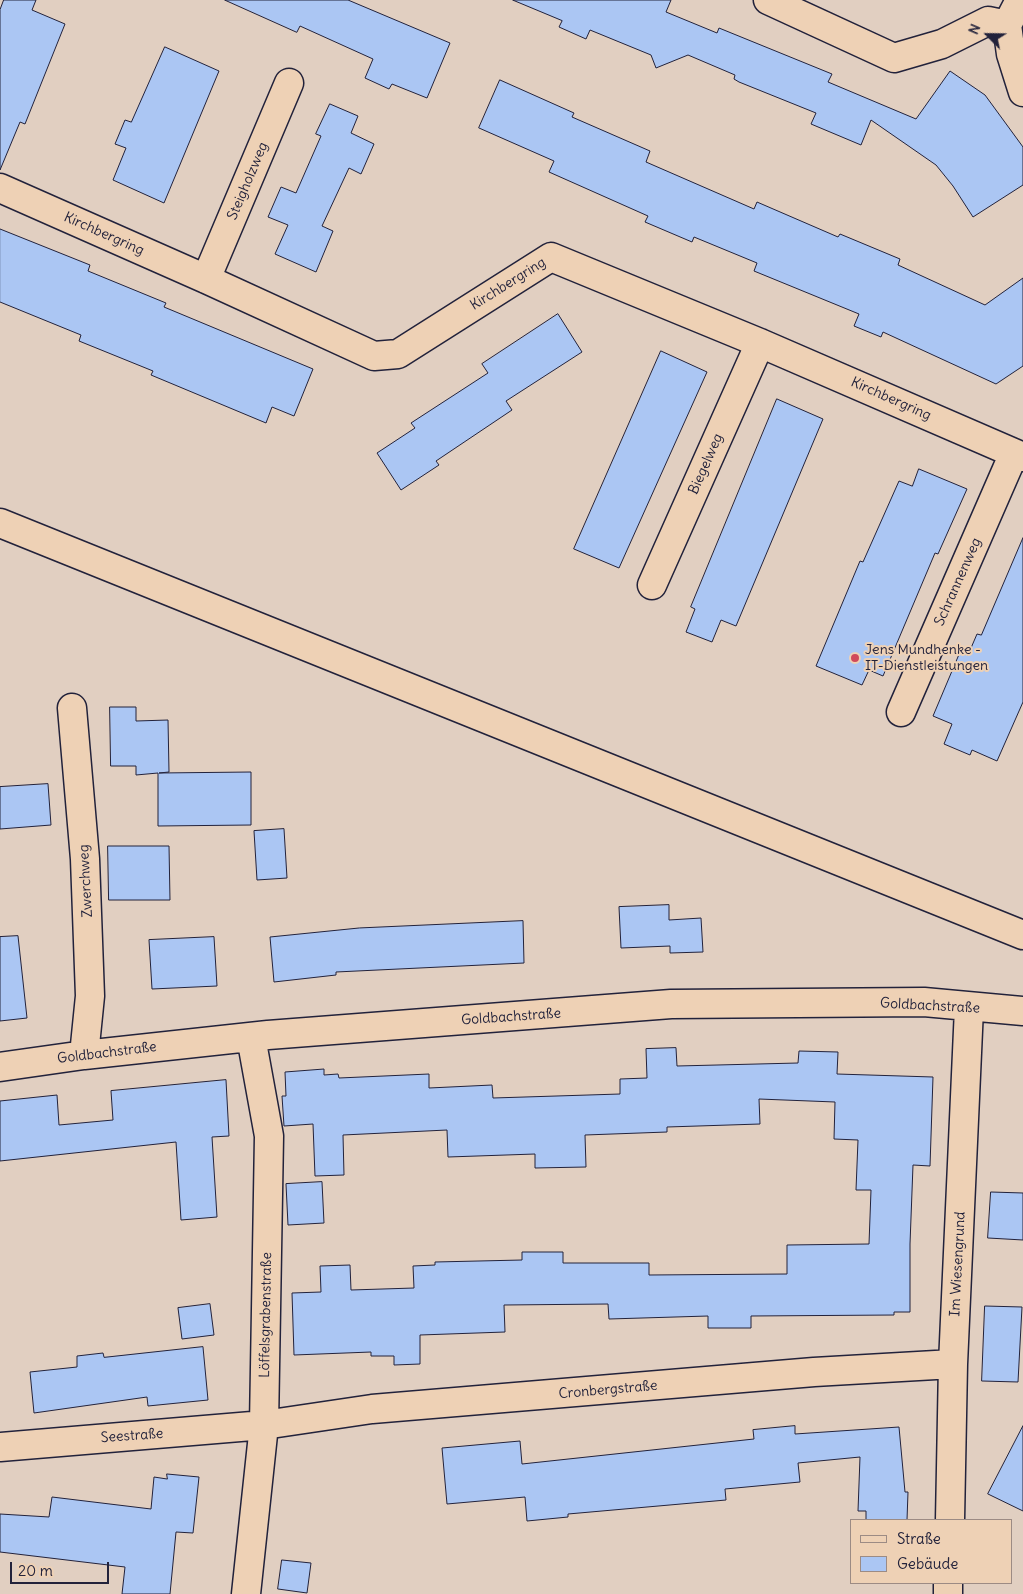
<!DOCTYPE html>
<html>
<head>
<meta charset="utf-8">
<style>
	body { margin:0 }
	#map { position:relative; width:1023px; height:1594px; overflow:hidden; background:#e1cfc1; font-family:Delius,sans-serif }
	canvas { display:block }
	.legend { position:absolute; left:850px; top:1519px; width:162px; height:65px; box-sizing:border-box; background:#eed1b5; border:1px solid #9c8b84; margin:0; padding:6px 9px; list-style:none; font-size:15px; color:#22223b }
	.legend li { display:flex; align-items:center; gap:10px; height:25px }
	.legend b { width:25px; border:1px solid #9c8b84 }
	.north { position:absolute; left:963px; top:10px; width:50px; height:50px; -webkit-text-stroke:4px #eed1b5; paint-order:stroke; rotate:293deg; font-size:14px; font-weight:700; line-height:20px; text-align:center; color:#22223b }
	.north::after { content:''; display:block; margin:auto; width:18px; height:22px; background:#22223b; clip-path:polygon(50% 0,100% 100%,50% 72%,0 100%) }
	.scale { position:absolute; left:10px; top:1562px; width:99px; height:22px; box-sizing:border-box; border:2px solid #22223b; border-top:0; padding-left:6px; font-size:15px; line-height:18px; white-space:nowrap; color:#22223b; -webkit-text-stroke:4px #eed1b5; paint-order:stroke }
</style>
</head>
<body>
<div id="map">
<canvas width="1023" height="1594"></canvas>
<ul class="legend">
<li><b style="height:6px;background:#eed1b5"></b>Straße</li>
<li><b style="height:14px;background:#abc6f3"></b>Gebäude</li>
</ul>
<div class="north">N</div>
<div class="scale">20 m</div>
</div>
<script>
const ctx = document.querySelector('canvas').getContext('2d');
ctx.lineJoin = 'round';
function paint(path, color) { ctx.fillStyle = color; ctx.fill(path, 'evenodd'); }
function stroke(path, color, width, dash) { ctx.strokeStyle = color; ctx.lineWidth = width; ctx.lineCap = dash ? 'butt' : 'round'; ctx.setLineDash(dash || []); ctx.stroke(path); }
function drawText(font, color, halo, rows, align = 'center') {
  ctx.font = font + ' Delius,sans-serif'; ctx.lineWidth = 4; ctx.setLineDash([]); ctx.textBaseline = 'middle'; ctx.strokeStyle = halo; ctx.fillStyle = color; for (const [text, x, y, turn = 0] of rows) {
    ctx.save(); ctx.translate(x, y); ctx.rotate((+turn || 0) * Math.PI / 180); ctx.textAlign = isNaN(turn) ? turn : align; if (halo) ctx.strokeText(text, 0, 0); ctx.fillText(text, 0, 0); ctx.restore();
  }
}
const building = new Path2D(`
	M 4,0 L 36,0 L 32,10 L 65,24 L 25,124 L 20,122 L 0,170 L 0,10 Z
	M 225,0 L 348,0 L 450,43 L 427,98 L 392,84 L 389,89 L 365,78 L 373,59 L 300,26 L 297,32 Z
	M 513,0 L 671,0 L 666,12 L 717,33 L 719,28 L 832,74 L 828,82 L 916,119 L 950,71 L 985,95 L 1023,147 L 1023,185 L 973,217 L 953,186 L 936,165 L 871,120 L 861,145 L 811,124 L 816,113 L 739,82 L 734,79 L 735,75 L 688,55 L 656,68 L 651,55 L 590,30 L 586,39 L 559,27 L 562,21 Z
	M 165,47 L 219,71 L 164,203 L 113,180 L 126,148 L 115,144 L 125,120 L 131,122 Z
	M 500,80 L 574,113 L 572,117 L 650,151 L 646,162 L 754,209 L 757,202 L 838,237 L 840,234 L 900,259 L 898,265 L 985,305 L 1023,278 L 1023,366 L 996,384 L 883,332 L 881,337 L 854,326 L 859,314 L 754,271 L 757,263 L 694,237 L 692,242 L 645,222 L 648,216 L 549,172 L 554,161 L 479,128 Z
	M 330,104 L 358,116 L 351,133 L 374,144 L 361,174 L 349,168 L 322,226 L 333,231 L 316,272 L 275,254 L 288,225 L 268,217 L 281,187 L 296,193 L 321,136 L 316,134 Z
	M 0,229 L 90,265 L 88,271 L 166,303 L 164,307 L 313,369 L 294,416 L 272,407 L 266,423 L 151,375 L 153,371 L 79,341 L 81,335 L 0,302 Z
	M 558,314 L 582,352 L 506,401 L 512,410 L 436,461 L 439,465 L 401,490 L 377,453 L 415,428 L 411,423 L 488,373 L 482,364 Z
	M 661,351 L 707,372 L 619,568 L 574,549 Z
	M 777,399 L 823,419 L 736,626 L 721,620 L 712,642 L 686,632 L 695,609 L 691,607 Z
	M 919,469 L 967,489 L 938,554 L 935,553 L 883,676 L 869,670 L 862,685 L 816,666 L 860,561 L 863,562 L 899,481 L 912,486 Z
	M 1023,538 L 1023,702 L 997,761 L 972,750 L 970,755 L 944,744 L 952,724 L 933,716 L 960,652 L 968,655 L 977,634 L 981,635 Z
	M 110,707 L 136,707 L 136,721 L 168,720 L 169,772 L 159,773 L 251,772 L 251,825 L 158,826 L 158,773 L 136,775 L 136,766 L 111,766 Z
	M 48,784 L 51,825 L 0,829 L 0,787 Z
	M 284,829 L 287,878 L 257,880 L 254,831 Z
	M 108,846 L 169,846 L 170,900 L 109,900 Z
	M 669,905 L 669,920 L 701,918 L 703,952 L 670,953 L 670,946 L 621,948 L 619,907 Z
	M 523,921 L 524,963 L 336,972 L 336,975 L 274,982 L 270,937 L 359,928 Z
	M 18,936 L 27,1018 L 0,1021 L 0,937 Z
	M 214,937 L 217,986 L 152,989 L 149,940 Z
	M 676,1048 L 677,1066 L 798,1063 L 799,1051 L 838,1052 L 837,1074 L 933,1077 L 930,1166 L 913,1165 L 910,1244 L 910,1312 L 894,1312 L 894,1315 L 751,1316 L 751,1328 L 708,1328 L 708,1316 L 609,1319 L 608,1304 L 504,1305 L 505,1332 L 420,1335 L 420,1364 L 394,1365 L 394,1356 L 371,1356 L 371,1352 L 294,1355 L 292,1293 L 321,1292 L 320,1266 L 350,1265 L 351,1290 L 414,1288 L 413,1266 L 435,1265 L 435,1262 L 522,1260 L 522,1252 L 563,1252 L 563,1263 L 649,1263 L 649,1275 L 787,1274 L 787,1245 L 869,1244 L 871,1190 L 856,1190 L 858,1140 L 834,1139 L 835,1102 L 759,1099 L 760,1124 L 667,1127 L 667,1132 L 585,1135 L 586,1167 L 535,1168 L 535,1154 L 448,1157 L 447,1130 L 343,1135 L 344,1175 L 315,1176 L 313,1124 L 284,1126 L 282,1096 L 286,1096 L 285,1072 L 324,1069 L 324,1075 L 338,1074 L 339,1078 L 429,1074 L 429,1088 L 492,1085 L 493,1098 L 620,1094 L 620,1079 L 647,1078 L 646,1049 Z
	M 226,1080 L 229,1136 L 212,1137 L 217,1217 L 181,1220 L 176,1142 L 0,1161 L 0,1101 L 57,1095 L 59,1125 L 113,1120 L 111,1091 Z
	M 322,1182 L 324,1223 L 288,1225 L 286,1184 Z
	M 991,1192 L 1023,1193 L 1023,1240 L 988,1238 Z
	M 210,1304 L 214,1335 L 182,1339 L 178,1308 Z
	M 985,1306 L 1022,1307 L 1018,1382 L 982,1381 Z
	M 203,1347 L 208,1400 L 148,1406 L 147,1397 L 34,1413 L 30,1372 L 77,1367 L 77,1356 L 103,1353 L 104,1357 Z
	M 795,1426 L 795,1434 L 899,1427 L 905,1492 L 908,1492 L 907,1520 L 866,1520 L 866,1511 L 858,1511 L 860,1457 L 798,1463 L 800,1482 L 725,1489 L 726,1500 L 568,1514 L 568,1517 L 527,1521 L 525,1497 L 447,1504 L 442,1448 L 520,1441 L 522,1464 L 754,1439 L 753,1430 Z
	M 1023,1426 L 1023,1511 L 988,1494 Z
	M 167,1474 L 199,1477 L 193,1533 L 176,1532 L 170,1594 L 122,1594 L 125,1567 L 0,1552 L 0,1514 L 49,1517 L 52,1497 L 151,1509 L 154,1477 L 167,1479 Z
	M 282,1560 L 311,1563 L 307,1593 L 278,1589 Z`);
const street = new Path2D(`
	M 768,0 L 894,58 L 942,44 L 988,21 L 1007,25
	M 1020,0 L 1007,25 L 1011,54 L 1023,92
	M 0,188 L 206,279 L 374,356 L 398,354 L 551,257 L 760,343 L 1023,457
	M 206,279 L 289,83
	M 652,585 L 760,343
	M 72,708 L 85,859 L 90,996 L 84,1055
	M 901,712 L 1014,453
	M 0,1067 L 84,1055 L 268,1035 L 671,1004 L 924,1002 L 1023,1011
	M 0,1447 L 264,1425 L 372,1409 L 814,1372 L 953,1364
	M 950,1520 L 953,1364 L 969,1008
	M 246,1594 L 264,1425 L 269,1136 L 251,1037
	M 948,1594 L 948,1583`);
const secondary = new Path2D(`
	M 0,523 L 1023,935`);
const markers = [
	[855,658,5,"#d1495b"]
];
const streetNames = [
	["Steigholzweg",248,181,-67],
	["Kirchbergring",104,234,24],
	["Kirchbergring",508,284,-32],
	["Kirchbergring",891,399,24],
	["Biegelweg",706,464,-66],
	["Schrannenweg",958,582,-66],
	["Zwerchweg",86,881,-93],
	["Goldbachstraße",930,1006,3],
	["Goldbachstraße",511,1017,-4],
	["Goldbachstraße",107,1053,-7],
	["Im Wiesengrund",958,1264,-87],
	["Löffelsgrabenstraße",266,1315,-89],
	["Cronbergstraße",608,1390,-5],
	["Seestraße",132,1436,-4]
];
const poiNames = [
	["Jens Mundhenke -",865,650],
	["IT-Dienstleistungen",865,666]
];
paint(building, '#abc6f3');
stroke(building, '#22223b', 1);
stroke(street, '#22223b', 31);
stroke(secondary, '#22223b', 31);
stroke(street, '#eed1b5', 28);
stroke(secondary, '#eed1b5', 28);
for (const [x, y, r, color] of markers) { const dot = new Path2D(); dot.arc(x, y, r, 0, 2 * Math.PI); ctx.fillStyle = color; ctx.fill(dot); stroke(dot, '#eed1b5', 2); }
drawText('14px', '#22223b', '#eed1b5', streetNames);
drawText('14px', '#22223b', '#eed1b5', poiNames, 'left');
</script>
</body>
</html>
